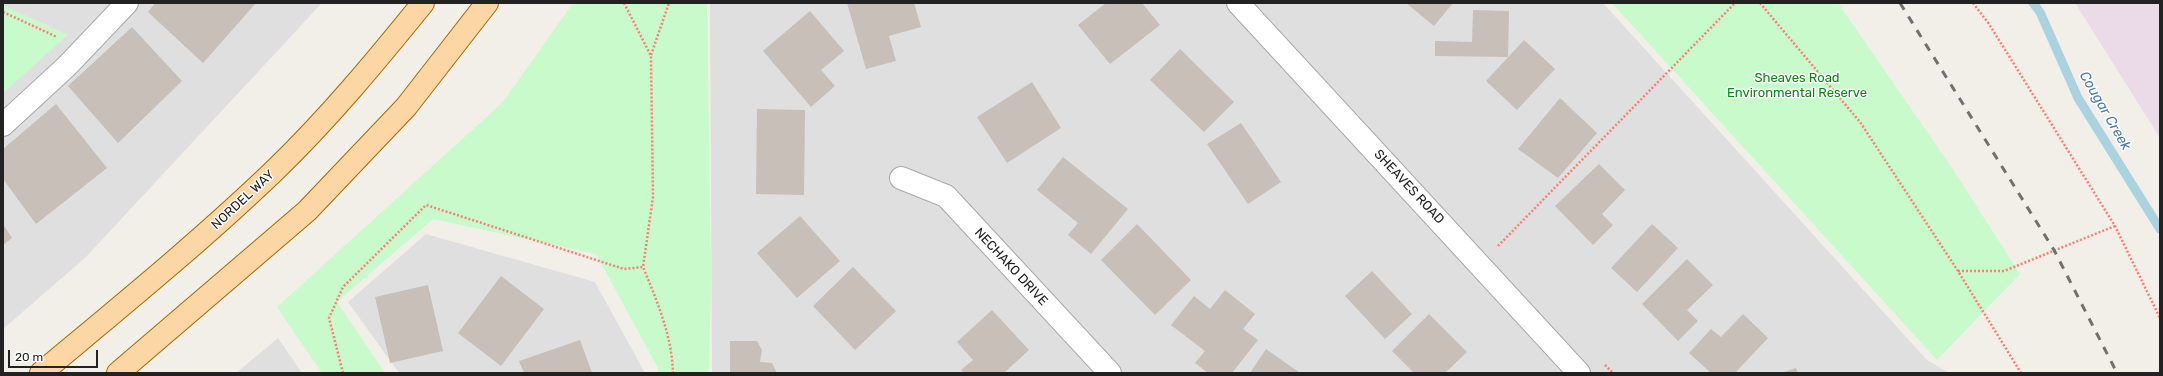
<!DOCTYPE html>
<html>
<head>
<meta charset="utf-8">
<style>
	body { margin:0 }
	#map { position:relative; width:2163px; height:376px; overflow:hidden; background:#f2efe9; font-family:Rubik,sans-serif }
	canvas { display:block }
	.frame { position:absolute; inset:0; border:4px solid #222; pointer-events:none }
	.scale { position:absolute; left:8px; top:350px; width:90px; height:18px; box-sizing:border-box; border:2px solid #222; border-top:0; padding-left:5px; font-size:12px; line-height:14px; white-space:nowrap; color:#222; -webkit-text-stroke:3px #fff; paint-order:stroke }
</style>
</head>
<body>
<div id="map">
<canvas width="2163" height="376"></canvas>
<div class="frame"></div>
<div class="scale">20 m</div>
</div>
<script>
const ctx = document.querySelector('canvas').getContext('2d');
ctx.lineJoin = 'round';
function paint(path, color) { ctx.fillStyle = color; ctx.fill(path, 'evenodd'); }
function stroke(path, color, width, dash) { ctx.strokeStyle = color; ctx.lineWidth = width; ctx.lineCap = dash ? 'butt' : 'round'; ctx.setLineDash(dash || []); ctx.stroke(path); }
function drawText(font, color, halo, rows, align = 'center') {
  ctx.font = font + ' Rubik,sans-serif'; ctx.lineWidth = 3; ctx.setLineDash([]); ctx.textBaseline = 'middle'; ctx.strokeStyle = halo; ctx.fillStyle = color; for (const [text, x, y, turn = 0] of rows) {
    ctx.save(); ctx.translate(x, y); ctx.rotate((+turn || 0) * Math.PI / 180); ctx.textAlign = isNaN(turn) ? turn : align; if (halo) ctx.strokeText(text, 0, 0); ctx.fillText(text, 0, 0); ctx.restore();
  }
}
const residential = new Path2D(`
	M 3,3 L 322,3 L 85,258 L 3,329 Z
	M 710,3 L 1603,3 L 1927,360 L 1949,373 L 712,373 Z
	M 426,234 L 595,282 L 645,373 L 399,373 L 348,302 Z
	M 278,338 L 302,373 L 236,373 Z`);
const industrial = new Path2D(`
	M 2075,3 L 2160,3 L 2160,138 L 2116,68 Z`);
const park = new Path2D(`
	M 573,3 L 707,3 L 711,273 L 709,373 L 658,373 L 658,368 L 596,254 L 433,219 L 337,302 L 385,373 L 322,373 L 277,307 L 503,102 Z
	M 1612,3 L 1838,3 L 1952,168 L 2020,274 L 1937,360 Z
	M 3,5 L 68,35 L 3,93 Z`);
const stream = new Path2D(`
	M 2033,3 L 2040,12 L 2078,98 L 2160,229`);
const building = new Path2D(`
	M 155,3 L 256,3 L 203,63 L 148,12 Z
	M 847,3 L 914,3 L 921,27 L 889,36 L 896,61 L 866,69 Z
	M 1106,3 L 1142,3 L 1160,25 L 1110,64 L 1078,25 Z
	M 1406,3 L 1453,3 L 1434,26 Z
	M 1473,10 L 1509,11 L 1508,57 L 1435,56 L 1435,41 L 1472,42 Z
	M 810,11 L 844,51 L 821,70 L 835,86 L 811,107 L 763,51 Z
	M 132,27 L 182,81 L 118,143 L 68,86 Z
	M 1524,40 L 1555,69 L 1517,110 L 1486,81 Z
	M 1180,49 L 1234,102 L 1204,132 L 1150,80 Z
	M 1032,82 L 1061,128 L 1007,163 L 977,117 Z
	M 1560,98 L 1597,133 L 1558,178 L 1518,149 Z
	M 56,104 L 107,168 L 36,224 L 3,179 L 3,149 Z
	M 757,109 L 805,110 L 804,195 L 756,194 Z
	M 1241,123 L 1281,182 L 1248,204 L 1207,144 Z
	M 1063,157 L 1128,209 L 1091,254 L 1068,235 L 1078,223 L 1037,190 Z
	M 1599,164 L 1625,190 L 1602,214 L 1613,225 L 1593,245 L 1555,206 Z
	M 800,216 L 840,261 L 797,298 L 757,253 Z
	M 3,224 L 12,238 L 3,245 Z
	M 1137,224 L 1191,280 L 1155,315 L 1101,260 Z
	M 1652,224 L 1678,248 L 1637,292 L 1611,268 Z
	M 1687,259 L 1713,285 L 1687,310 L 1698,321 L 1678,341 L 1642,304 Z
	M 853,267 L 896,311 L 855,350 L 813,306 Z
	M 1372,271 L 1412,314 L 1385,339 L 1345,296 Z
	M 501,276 L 544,309 L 501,366 L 458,333 Z
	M 428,285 L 443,351 L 390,363 L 375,297 Z
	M 1225,290 L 1255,314 L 1243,329 L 1258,340 L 1232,373 L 1208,373 L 1195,363 L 1205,351 L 1171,325 L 1194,296 L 1210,309 Z
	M 992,310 L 1029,350 L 1004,373 L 964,373 L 961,370 L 973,360 L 957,342 Z
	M 1429,314 L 1467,352 L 1445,373 L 1414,373 L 1392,351 Z
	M 1743,314 L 1768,338 L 1735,373 L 1711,373 L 1689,353 L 1711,329 L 1721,337 Z
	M 580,340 L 592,373 L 524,373 L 519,361 Z
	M 730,341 L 757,341 L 762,350 L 760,362 L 772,363 L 777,373 L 730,373 Z
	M 1266,349 L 1300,373 L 1250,373 Z
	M 1796,368 L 1798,373 L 1781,373 Z`);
const path = new Path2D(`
	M 624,3 L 651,56 L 653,197 L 643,267
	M 1760,3 L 1860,122 L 1958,271 L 2021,373
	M 1973,3 L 1989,24 L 2115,226 L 2160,318
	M 3,12 L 57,37
	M 651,55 L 669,3
	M 1498,246 L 1735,3
	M 1958,271 L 2004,271 L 2115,226
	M 1605,365 L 1613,373
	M 343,373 L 329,318 L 343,287 L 426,205 L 624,269 L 643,267 C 657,301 672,336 673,373`);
const minor = new Path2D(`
	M 1238,3 L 1579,373
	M 3,125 L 67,66 L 127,3
	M 901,178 L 946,196 L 1110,373`);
const major = new Path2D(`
	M 41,373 C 120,307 200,242 274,171 C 328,119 376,61 423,3
	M 118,373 L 307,211 L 406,107 L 487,3`);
const rail = new Path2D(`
	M 1900,3 L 2054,250 L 2117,373`);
const parkNames = [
	["Sheaves Road",1797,78],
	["Environmental Reserve",1797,93]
];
const streetNames = [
	["SHEAVES ROAD",1409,187,47],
	["NORDEL WAY",243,200,-43],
	["NECHAKO DRIVE",1011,267,47]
];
const waterNames = [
	["Cougar Creek",2105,111,60]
];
paint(residential, '#e0dfdf');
paint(industrial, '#ebdbe8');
paint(park, '#c8facc');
stroke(stream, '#aad3df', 9);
paint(building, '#c7bfb8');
stroke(minor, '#a9a9a9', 24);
stroke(major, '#a06b00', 24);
stroke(path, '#fa8072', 2.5, [2, 2]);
stroke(minor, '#fff', 22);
stroke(major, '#fcd6a4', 22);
stroke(rail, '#707070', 3, [8, 8]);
drawText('13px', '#0c8416', '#fff', parkNames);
drawText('13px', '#222', '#fff', streetNames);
drawText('italic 14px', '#4a7aab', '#fff', waterNames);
</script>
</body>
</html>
